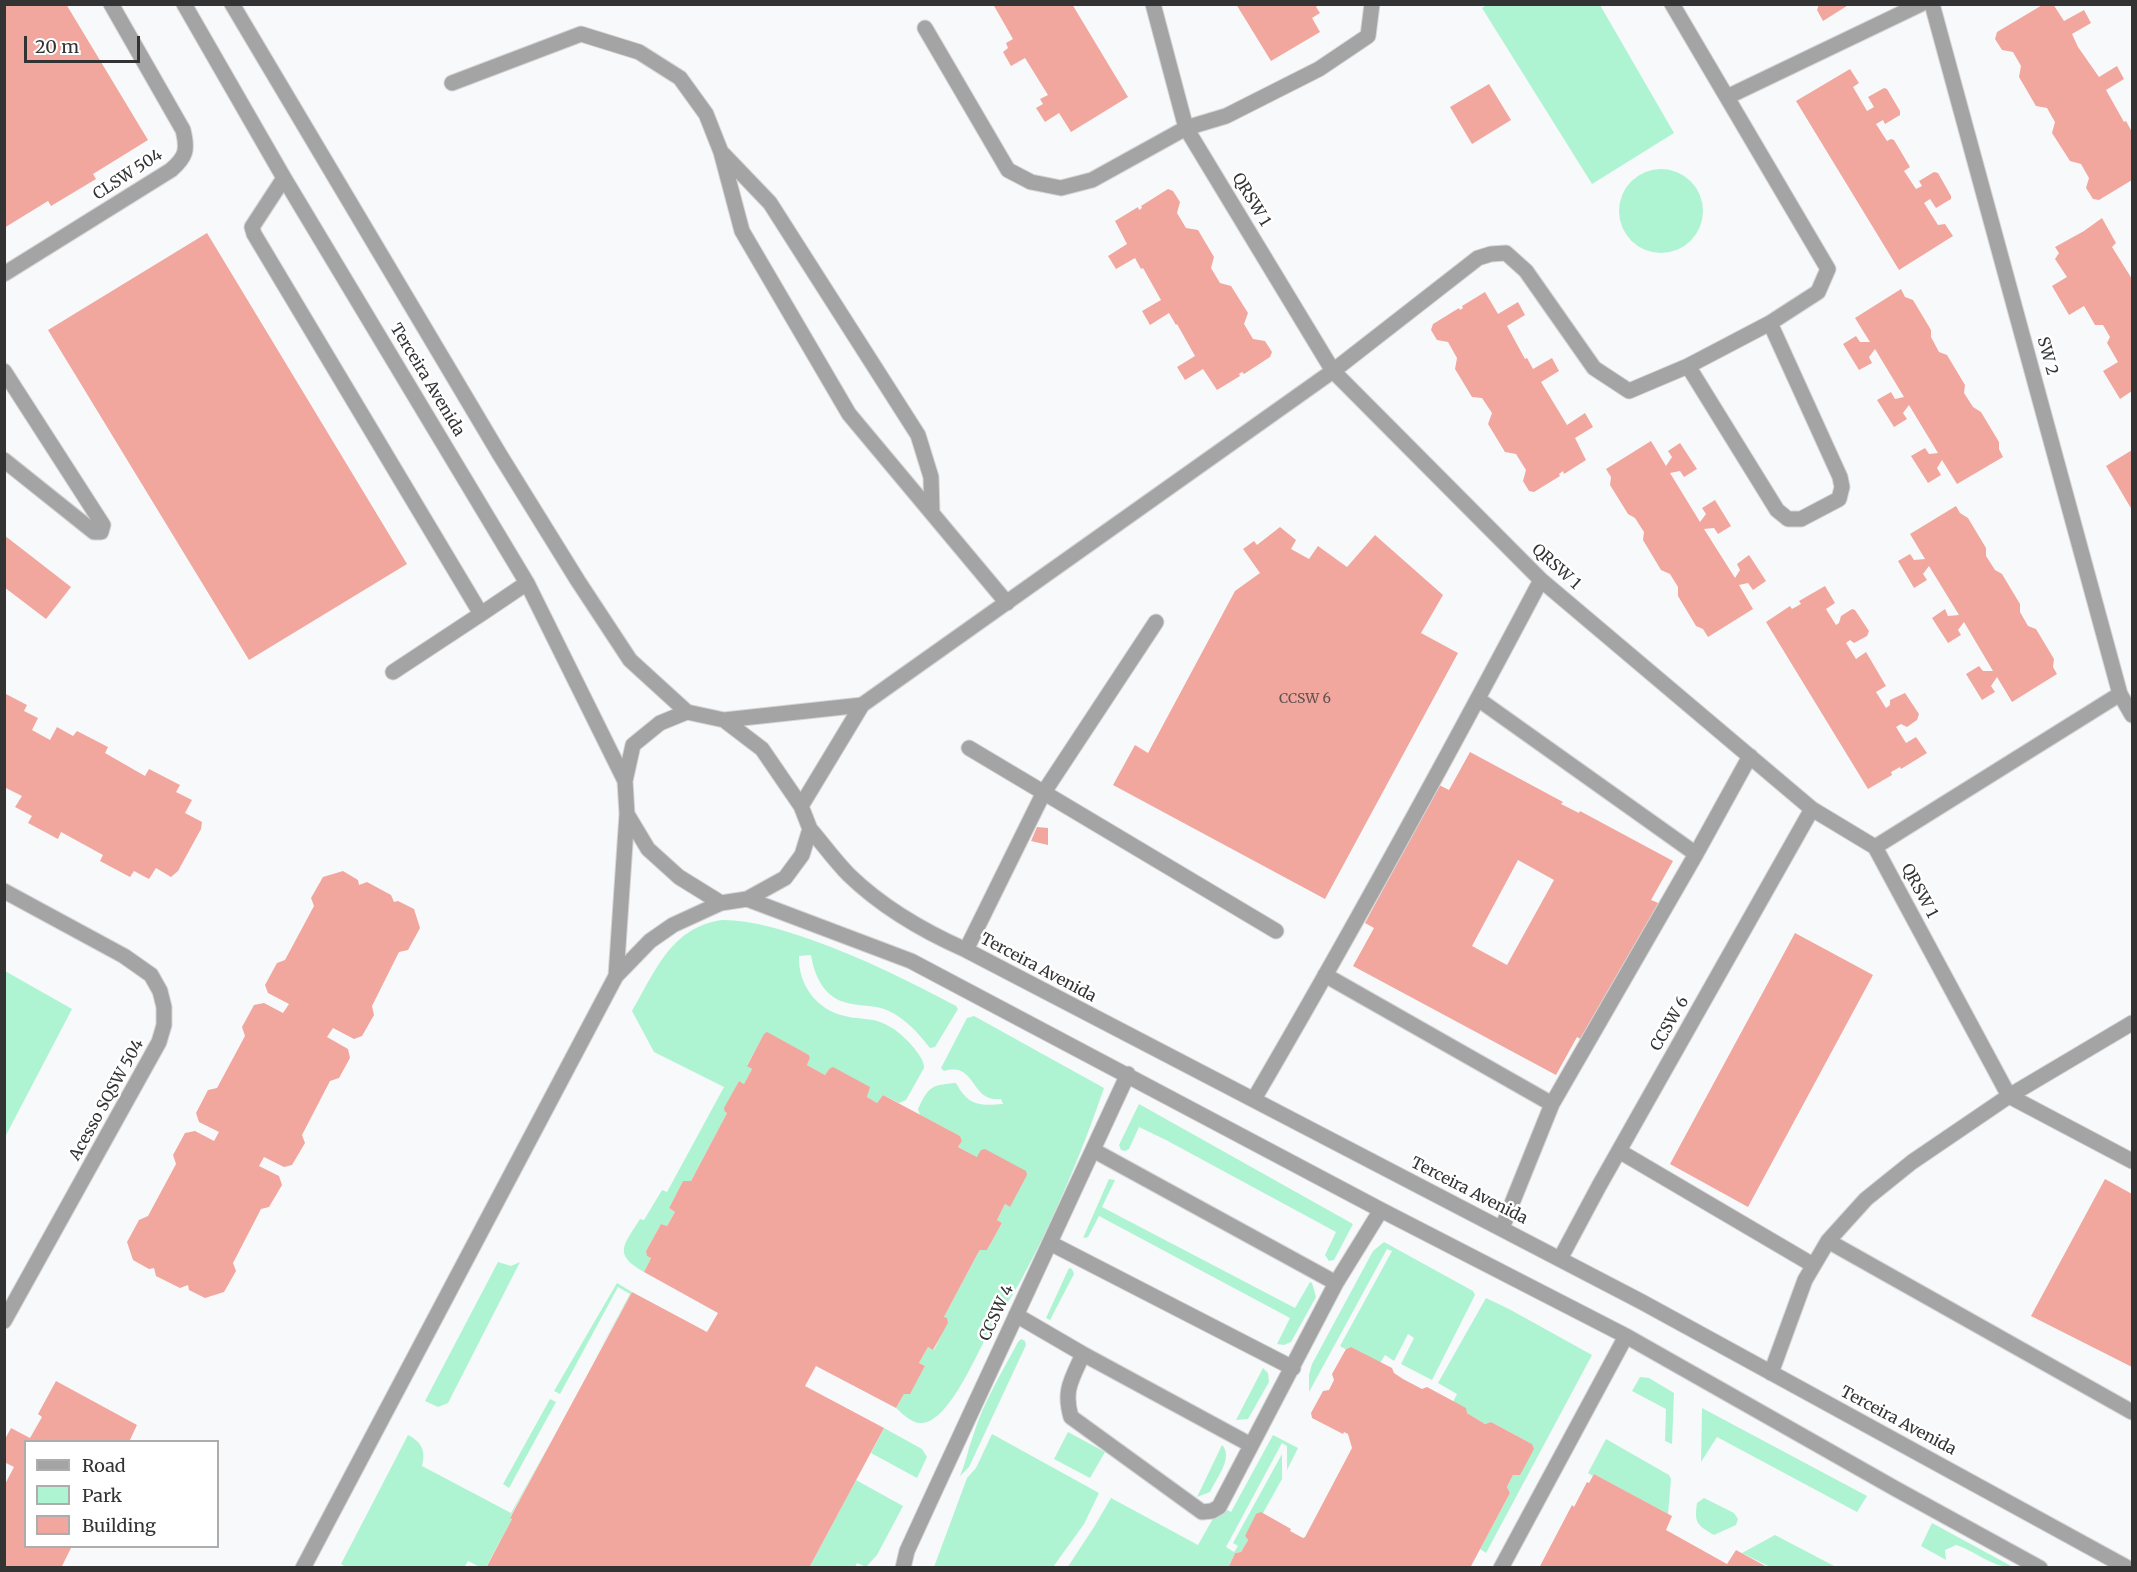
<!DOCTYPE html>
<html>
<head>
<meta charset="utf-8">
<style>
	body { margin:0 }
	#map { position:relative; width:2137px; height:1572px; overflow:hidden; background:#f8f9fb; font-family:Merriweather,serif }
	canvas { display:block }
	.frame { position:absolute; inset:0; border:6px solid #333334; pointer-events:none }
	.legend { position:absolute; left:24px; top:1440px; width:195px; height:108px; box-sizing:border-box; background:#fff; border:2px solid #adadae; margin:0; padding:8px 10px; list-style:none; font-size:18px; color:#333334 }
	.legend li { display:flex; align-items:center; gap:12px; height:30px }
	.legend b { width:30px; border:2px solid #adadae }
	.scale { position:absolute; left:24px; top:36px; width:116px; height:27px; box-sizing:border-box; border:3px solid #333334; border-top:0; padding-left:8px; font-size:18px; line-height:21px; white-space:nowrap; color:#333334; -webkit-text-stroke:4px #fff; paint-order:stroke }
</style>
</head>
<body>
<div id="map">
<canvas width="2137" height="1572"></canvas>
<div class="frame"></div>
<ul class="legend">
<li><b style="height:8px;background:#a5a4a4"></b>Road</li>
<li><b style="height:16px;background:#aef4d2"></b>Park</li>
<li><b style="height:16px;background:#f1a79e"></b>Building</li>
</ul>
<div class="scale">20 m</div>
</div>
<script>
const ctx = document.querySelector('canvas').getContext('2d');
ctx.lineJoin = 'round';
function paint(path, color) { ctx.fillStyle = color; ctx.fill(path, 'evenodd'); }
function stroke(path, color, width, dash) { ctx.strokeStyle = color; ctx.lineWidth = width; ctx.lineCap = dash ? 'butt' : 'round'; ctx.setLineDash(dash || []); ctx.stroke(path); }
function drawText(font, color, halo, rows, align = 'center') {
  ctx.font = font + ' Merriweather,serif'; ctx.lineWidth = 5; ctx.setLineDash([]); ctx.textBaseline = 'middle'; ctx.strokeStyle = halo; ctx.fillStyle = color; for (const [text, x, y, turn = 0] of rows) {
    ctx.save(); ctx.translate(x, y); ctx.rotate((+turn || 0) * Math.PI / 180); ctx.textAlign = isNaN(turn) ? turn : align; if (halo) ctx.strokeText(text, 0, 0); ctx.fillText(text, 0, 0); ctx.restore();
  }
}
const green = new Path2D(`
	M 1488,4 L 1600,5 L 1674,133 L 1592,184 L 1482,8 Z
	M1619 211a42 42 0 1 1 84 0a42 42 0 1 1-84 0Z
	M 722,920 C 753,920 783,930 812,940 C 863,958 909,981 956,1006 L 958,1009 L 935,1047 L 930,1048 C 918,1033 907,1020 889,1011 C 874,1004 859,1007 844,1002 C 823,996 814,974 811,955 L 799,956 C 798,985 817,1010 845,1016 C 856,1019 867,1018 877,1021 C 893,1026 904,1036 914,1048 C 919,1055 924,1060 924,1068 L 906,1100 L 899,1103 L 883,1095 L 877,1103 L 867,1097 L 869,1087 L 833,1068 L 829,1069 L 825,1075 L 807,1065 L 810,1058 L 809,1055 L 767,1033 L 764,1035 L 747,1065 L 752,1069 L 744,1084 L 739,1081 L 725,1108 L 725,1112 L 727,1113 L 691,1181 L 683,1181 L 669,1208 L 675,1212 L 667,1226 L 661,1224 L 646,1251 L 651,1258 L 644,1272 C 612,1254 624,1245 640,1219 L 644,1220 L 662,1190 L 667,1192 L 724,1087 L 654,1052 L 632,1011 C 655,972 671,927 722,920 Z
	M 5,971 L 72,1009 L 5,1137 Z
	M 974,1016 L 1104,1088 C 1082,1152 1053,1222 1020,1282 C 1010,1300 997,1318 987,1336 C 975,1357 949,1420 923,1423 C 912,1424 904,1415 896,1408 L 904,1394 L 910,1393 L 925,1366 L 919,1363 L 928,1347 L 934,1350 L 947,1323 L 944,1317 L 978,1253 L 980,1250 L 987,1250 L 1002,1223 L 997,1220 L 1005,1204 L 1010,1207 L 977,1157 L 958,1147 L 962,1141 L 960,1136 L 920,1115 L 918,1109 C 929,1086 931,1085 956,1083 C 968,1105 978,1106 1003,1104 L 1001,1099 C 970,1103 977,1061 944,1071 L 941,1068 L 967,1018 Z
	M 1139,1104 L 1353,1224 L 1334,1260 L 1329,1261 L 1325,1255 L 1336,1232 L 1166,1140 L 1139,1127 L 1129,1149 L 1125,1151 L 1121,1150 L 1119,1145 Z
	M 1109,1179 L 1115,1180 L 1102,1207 L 1295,1308 L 1310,1282 L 1312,1283 L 1316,1297 L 1291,1342 L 1284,1345 L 1277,1344 L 1290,1318 L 1099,1216 L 1088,1237 L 1083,1238 Z
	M 1384,1242 L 1473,1291 L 1475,1295 L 1432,1380 L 1401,1364 L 1414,1338 L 1408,1334 L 1394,1361 L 1385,1355 L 1380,1363 L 1351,1347 L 1345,1349 L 1340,1346 L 1392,1251 L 1387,1249 L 1309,1392 L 1309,1375 L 1312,1364 L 1373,1251 Z
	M 498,1262 L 511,1266 L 520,1262 L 448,1403 L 438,1407 L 425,1401 Z
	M 1069,1268 L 1072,1269 L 1074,1274 L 1050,1320 L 1046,1318 Z
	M 617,1283 L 632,1292 L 587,1373 L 630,1294 L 618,1287 L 560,1394 L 554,1391 Z
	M 1486,1298 L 1509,1309 L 1592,1355 L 1486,1553 L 1480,1549 L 1510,1493 L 1507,1487 L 1513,1475 L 1520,1474 L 1532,1444 L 1491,1422 L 1485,1424 L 1467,1413 L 1453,1402 L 1457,1394 L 1438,1383 Z
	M 1021,1339 L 1025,1341 L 1026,1345 L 969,1467 L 960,1476 C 966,1462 968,1449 973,1436 C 983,1403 1002,1372 1018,1342 Z
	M 1263,1368 L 1268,1373 L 1269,1382 L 1248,1419 L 1236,1420 Z
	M 1640,1377 L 1649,1378 L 1674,1393 L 1672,1444 L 1665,1441 L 1666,1409 L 1632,1391 Z
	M 550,1399 L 556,1402 L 509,1488 L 503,1484 Z
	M 1702,1408 L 1867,1496 L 1857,1512 L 1717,1437 L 1701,1462 Z
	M 884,1428 L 922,1449 L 927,1457 L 917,1478 L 871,1453 Z
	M 1068,1432 L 1105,1452 L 1090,1478 L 1054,1459 Z
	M 992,1434 L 1099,1493 L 1084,1524 L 1053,1567 L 934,1567 L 967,1478 L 976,1468 Z
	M 408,1435 C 422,1442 426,1451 422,1466 L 511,1513 L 553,1438 L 510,1517 L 512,1519 L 486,1567 L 480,1567 L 468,1561 L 464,1568 L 347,1568 L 341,1564 Z
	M 1273,1435 L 1298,1448 L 1287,1470 L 1287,1446 L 1282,1443 L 1226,1547 L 1234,1552 L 1238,1546 L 1233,1543 L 1282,1454 L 1282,1479 L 1263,1513 L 1245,1536 L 1248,1540 L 1241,1552 L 1235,1553 L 1228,1567 L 1067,1568 L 1094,1527 L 1111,1498 L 1198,1545 L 1220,1506 L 1231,1512 Z
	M 1606,1439 L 1669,1475 L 1671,1479 L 1668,1514 L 1594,1474 L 1593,1476 L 1588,1473 Z
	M 1222,1445 C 1234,1457 1216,1479 1210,1492 L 1197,1497 Z
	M 856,1480 L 903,1506 L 877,1555 L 866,1567 L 857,1563 L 855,1567 L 809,1568 Z
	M 1704,1498 L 1734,1513 L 1738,1519 L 1736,1525 L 1714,1535 C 1697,1525 1694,1523 1697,1503 Z
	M 1932,1523 L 2013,1567 C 1992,1568 1976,1551 1956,1545 L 1945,1550 L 1946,1560 L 1921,1546 Z
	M 1775,1535 L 1836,1567 L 1770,1567 L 1742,1553 Z`);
const building = new Path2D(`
	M 4,4 L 66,4 L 148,140 L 93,174 L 96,179 L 51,206 L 48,201 L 4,228 Z
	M 993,4 L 1072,4 L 1128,97 L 1071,132 L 1059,113 L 1045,122 L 1036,108 L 1043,104 L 1040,99 L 1048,95 L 1025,58 L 1011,66 L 1003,52 L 1008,48 L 1006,43 L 1013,39 Z
	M 1236,4 L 1320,4 L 1316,7 L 1320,13 L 1312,18 L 1320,32 L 1271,61 Z
	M 1819,4 L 1850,4 L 1823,21 L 1817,10 Z
	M 2044,4 L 2053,4 L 2064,21 L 2084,10 L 2091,23 L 2072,34 L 2078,47 L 2099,77 L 2117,66 L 2124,79 L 2106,90 L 2124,122 L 2126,121 L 2132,132 L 2132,180 L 2099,200 L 2093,199 L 2086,188 L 2089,178 L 2081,164 L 2070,161 L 2052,133 L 2055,122 L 2047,108 L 2036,106 L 2019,77 L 2021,66 L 2013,52 L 2002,50 L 1995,39 L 1997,32 Z
	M 1850,69 L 1859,83 L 1853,87 L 1867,111 L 1874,107 L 1868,97 L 1884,88 L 1887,89 L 1900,111 L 1900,115 L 1885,124 L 1883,120 L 1876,124 L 1887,141 L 1891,139 L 1894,140 L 1910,167 L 1904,171 L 1916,189 L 1922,186 L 1919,181 L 1934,172 L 1938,173 L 1951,196 L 1951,199 L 1936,208 L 1930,199 L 1924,203 L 1938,225 L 1945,224 L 1953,236 L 1899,270 L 1796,101 Z
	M 1489,84 L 1511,120 L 1472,144 L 1450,107 Z
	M 1168,189 L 1173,191 L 1180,202 L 1177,213 L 1186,228 L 1198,230 L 1214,257 L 1211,268 L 1220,283 L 1231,286 L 1248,313 L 1244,324 L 1253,339 L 1265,341 L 1272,352 L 1270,357 L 1244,374 L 1242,372 L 1239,374 L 1240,376 L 1217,390 L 1203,369 L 1185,380 L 1177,367 L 1195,356 L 1177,324 L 1176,325 L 1169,313 L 1150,325 L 1142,311 L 1161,300 L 1143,268 L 1141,269 L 1135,258 L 1116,269 L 1108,256 L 1127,244 L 1115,221 L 1138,207 L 1139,210 L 1142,208 L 1141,206 Z
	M 2102,218 L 2116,243 L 2112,247 L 2132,279 L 2132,391 L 2120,399 L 2103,371 L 2118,362 L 2107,343 L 2110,337 L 2103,325 L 2095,325 L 2084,306 L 2069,315 L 2052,286 L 2067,277 L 2055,259 L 2059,253 L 2055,247 L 2084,231 Z
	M 207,233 L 407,564 L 249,660 L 48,330 Z
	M 1901,289 L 1905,297 L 1913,300 L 1931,330 L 1931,337 L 1939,352 L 1947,355 L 1965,385 L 1964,393 L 1973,407 L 1981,412 L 1999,442 L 1999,449 L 2003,457 L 1957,484 L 1942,460 L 1937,468 L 1941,475 L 1928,483 L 1911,456 L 1925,448 L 1929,454 L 1938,453 L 1909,405 L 1903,413 L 1907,419 L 1894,427 L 1877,400 L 1891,392 L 1895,399 L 1904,397 L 1875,349 L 1869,357 L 1872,363 L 1859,370 L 1843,344 L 1856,336 L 1860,342 L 1870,342 L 1855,318 Z
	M 1485,292 L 1498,314 L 1518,302 L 1525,315 L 1507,326 L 1525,359 L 1527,358 L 1533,369 L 1552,358 L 1559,371 L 1541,382 L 1567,425 L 1585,413 L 1593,427 L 1575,438 L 1586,460 L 1564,474 L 1563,471 L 1559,474 L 1560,476 L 1534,492 L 1529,491 L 1523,481 L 1526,470 L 1516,454 L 1505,452 L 1488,424 L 1492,413 L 1482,398 L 1472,397 L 1455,369 L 1457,358 L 1448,342 L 1437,340 L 1431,330 L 1433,324 L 1459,308 L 1460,310 L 1463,308 L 1462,306 Z
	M 1651,441 L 1666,466 L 1672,457 L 1668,451 L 1680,443 L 1697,469 L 1684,477 L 1680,471 L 1670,473 L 1700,522 L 1706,514 L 1702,508 L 1715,500 L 1731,526 L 1718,534 L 1714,528 L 1704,529 L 1735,578 L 1740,570 L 1737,564 L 1749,555 L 1766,581 L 1753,590 L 1748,583 L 1739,585 L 1753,609 L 1708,637 L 1703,629 L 1696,626 L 1678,596 L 1678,587 L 1670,574 L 1661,570 L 1643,540 L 1644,532 L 1635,518 L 1628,514 L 1610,485 L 1611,477 L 1606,469 Z
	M 2132,450 L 2132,510 L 2106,466 Z
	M 1956,506 L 1960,513 L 1968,518 L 1986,548 L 1986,556 L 1995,570 L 2002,574 L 2020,604 L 2020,612 L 2028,626 L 2036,629 L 2054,659 L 2053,667 L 2057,674 L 2012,702 L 1997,677 L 1991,686 L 1995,692 L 1982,700 L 1966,674 L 1979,666 L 1983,671 L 1993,671 L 1964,622 L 1958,630 L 1961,635 L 1948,643 L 1932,618 L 1945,609 L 1948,616 L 1959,615 L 1929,566 L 1923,574 L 1927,580 L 1914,588 L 1898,561 L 1910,554 L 1914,560 L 1925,559 L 1910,534 Z
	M 1280,527 L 1296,540 L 1291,549 L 1309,559 L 1318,546 L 1347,567 L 1375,535 L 1443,595 L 1421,633 L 1458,653 L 1325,899 L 1113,785 L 1135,745 L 1148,753 L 1235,591 L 1260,573 L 1243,549 L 1254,541 L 1257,545 Z
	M 4,535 L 71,587 L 46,619 L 4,587 Z
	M 1825,586 L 1835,603 L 1826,609 L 1836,625 L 1839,623 L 1841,616 L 1852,609 L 1855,610 L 1869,631 L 1867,636 L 1854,643 L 1850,640 L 1846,643 L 1856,659 L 1866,652 L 1886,686 L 1876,692 L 1886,708 L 1890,705 L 1890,700 L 1905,693 L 1919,714 L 1917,720 L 1907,727 L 1901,724 L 1896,727 L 1906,743 L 1916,737 L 1927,753 L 1901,769 L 1900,767 L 1891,772 L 1892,775 L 1868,789 L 1766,622 L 1790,606 L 1792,609 L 1801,604 L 1799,601 Z
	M 4,693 L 27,705 L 24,711 L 38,718 L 32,730 L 50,740 L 57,727 L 73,736 L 77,731 L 108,747 L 105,753 L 145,776 L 149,769 L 180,785 L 176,792 L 192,800 L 185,813 L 202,822 L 201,829 L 178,871 L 171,877 L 156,868 L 149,879 L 134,871 L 130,877 L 100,861 L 103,855 L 61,832 L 58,839 L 28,823 L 32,816 L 15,807 L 22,796 L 4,787 Z
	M 1470,752 L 1563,802 L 1561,804 L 1579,813 L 1580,811 L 1673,861 L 1651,900 L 1661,904 L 1587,1043 L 1577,1037 L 1556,1075 L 1353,966 L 1374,928 L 1365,923 L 1439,785 L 1449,790 ZM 1518,860 L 1554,880 L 1507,965 L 1472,946 Z
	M 1037,827 L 1048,828 L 1048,845 L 1031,841 Z
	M 343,871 L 358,880 L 359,885 L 367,882 L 391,895 L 394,902 L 398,901 L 414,909 L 420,928 L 408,950 L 399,952 L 372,1006 L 374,1015 L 362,1036 L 354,1039 L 333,1028 L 327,1037 L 348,1049 L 350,1058 L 339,1078 L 330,1081 L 302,1135 L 305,1143 L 292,1165 L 284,1167 L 264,1157 L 259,1166 L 279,1176 L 282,1185 L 269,1207 L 261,1209 L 233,1263 L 236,1271 L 224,1292 L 205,1298 L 189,1290 L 188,1285 L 180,1288 L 156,1276 L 154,1268 L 149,1269 L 133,1260 L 127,1242 L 139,1220 L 148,1216 L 176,1164 L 173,1155 L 185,1133 L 195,1131 L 214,1141 L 219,1132 L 199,1122 L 196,1113 L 208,1090 L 217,1088 L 245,1036 L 242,1027 L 254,1005 L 264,1003 L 283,1013 L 289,1004 L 268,993 L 265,985 L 277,963 L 285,960 L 314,906 L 311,898 L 323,877 Z
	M 1795,933 L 1873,975 L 1748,1207 L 1670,1164 Z
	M 767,1032 L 809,1055 L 810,1058 L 807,1065 L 825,1075 L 829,1069 L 833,1067 L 870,1087 L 867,1097 L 877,1103 L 883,1095 L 960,1136 L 962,1141 L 958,1147 L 977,1157 L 981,1150 L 985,1149 L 1026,1171 L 1027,1175 L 1010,1207 L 1005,1204 L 997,1220 L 1002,1223 L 987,1250 L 980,1250 L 978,1253 L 944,1317 L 947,1318 L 948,1323 L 933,1350 L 928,1347 L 919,1363 L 925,1366 L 910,1394 L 904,1394 L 896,1408 L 816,1366 L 805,1386 L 884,1428 L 809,1568 L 486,1568 L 512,1519 L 510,1518 L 632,1292 L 707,1332 L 718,1313 L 644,1272 L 651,1258 L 647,1256 L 646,1251 L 661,1224 L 667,1226 L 675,1212 L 669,1208 L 683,1181 L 691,1181 L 727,1113 L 725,1112 L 724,1108 L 739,1081 L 744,1084 L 752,1069 L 747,1066 L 764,1034 Z
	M 2105,1179 L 2132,1194 L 2132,1367 L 2031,1316 Z
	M 1351,1347 L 1392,1368 L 1394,1373 L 1403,1379 L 1422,1389 L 1427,1387 L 1466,1408 L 1467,1413 L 1485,1424 L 1491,1422 L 1532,1444 L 1534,1449 L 1520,1475 L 1513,1475 L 1507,1487 L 1510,1493 L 1470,1568 L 1228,1568 L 1235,1553 L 1241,1552 L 1248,1540 L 1245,1536 L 1256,1514 L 1261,1512 L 1291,1529 L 1290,1531 L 1303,1538 L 1305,1537 L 1352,1448 L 1348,1434 L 1344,1432 L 1343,1434 L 1312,1418 L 1311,1413 L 1323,1391 L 1329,1390 L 1334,1380 L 1332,1374 L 1346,1349 Z
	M 56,1381 L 137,1425 L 129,1442 L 26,1442 L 26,1546 L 72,1546 L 61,1568 L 4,1568 L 4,1486 L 14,1467 L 4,1462 L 4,1441 L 11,1428 L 30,1438 L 42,1417 L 38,1414 Z
	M 1594,1474 L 1672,1516 L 1666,1530 L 1727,1564 L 1736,1550 L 1769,1568 L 1539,1568 L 1572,1505 L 1574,1507 L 1587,1482 L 1589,1483 Z`);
const minor = new Path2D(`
	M 184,4 L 284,178 L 527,583 L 625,781
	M 232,4 L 500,455 L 578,581 L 630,660 L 687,712
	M 1153,4 L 1186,128 L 1333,371 L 1541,580 L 1812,809 L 1875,847 L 2009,1096 L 2132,1161
	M 1932,4 L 2120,694 L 2132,715
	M 925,28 L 1008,170 L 1031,182 L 1061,188 L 1092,180 L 1186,128 L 1226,116 L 1319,69 L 1368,36 L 1372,4
	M 452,83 L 581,34 L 639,52 L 680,78 L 706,114 L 721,152 L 742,231 L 849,414 L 1007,603
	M 1727,97 L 1921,4
	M 723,154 L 770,203 L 918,435 L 931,477 L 932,513
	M 284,178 L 252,227 L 254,234 L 481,614 L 527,583
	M 4,274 L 171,170 C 186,157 188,150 183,130 L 111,4
	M 1688,366 L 1777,510 L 1788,519 L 1801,519 L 1839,499 L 1842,487 L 1840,477 L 1770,323
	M 4,371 L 103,525 L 101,532 L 94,532 L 4,460
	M 393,672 L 481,614
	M 1478,699 L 1696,854
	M 687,712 L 724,720 L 762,749 L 801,806 L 810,829 L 802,855 L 785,878 L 747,899 L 721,903 L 679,877 L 648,849 L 627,814 L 625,781 L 633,745 L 660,723 Z
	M 724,720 L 862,705
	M 969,748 L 1276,931
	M 801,806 L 862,705 L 1333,371 L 1478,258 L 1491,254 L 1506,253 L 1526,271 L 1594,368 L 1629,391 L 1688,366 L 1770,323 L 1818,292 L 1828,269 L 1672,4
	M 810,829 C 823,844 835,861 849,875 C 883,908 923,931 966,950 L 1642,1302 L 2128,1568
	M 1875,847 L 2120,694
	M 4,891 L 124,956 L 151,975 L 160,991 L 164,1007 L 164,1025 L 159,1042 L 4,1321
	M 747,899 L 911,961 L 1381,1210 L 1626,1336 L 1896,1489 L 2040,1568
	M 966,950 L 1044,792 L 1156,622
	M 1325,975 L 1552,1104
	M 616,976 L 627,814
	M 1254,1099 C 1354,928 1449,754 1541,580
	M 1093,1150 L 1336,1283
	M 1619,1151 L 1813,1265
	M 1502,1228 L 1552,1104 L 1696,854 L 1750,756
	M 1828,1241 L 2132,1412
	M 1050,1243 L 1293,1368
	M 1560,1259 L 1599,1186 L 1812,809
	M 1016,1315 L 1083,1354 L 1251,1445
	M 1083,1354 C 1072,1379 1063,1390 1071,1417 L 1202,1512 L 1212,1511 L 1219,1507 L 1336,1283 L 1381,1210
	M 1771,1373 L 1805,1280 L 1828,1241 L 1866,1199 L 1912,1162 L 2009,1096 L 2132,1023
	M 303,1568 L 616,976 L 650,941 L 673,925 L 721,903
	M 903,1568 L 907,1551 L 930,1501 L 1128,1074
	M 1501,1568 L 1626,1336`);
const numberNames = [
	["CCSW 6",1305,699]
];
const streetNames = [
	["CLSW 504",128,175,-33],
	["QRSW 1",1251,200,59],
	["SW 2",2047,356,75],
	["Terceira Avenida",427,380,59],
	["QRSW 1",1556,567,42],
	["QRSW 1",1919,891,62],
	["Terceira Avenida",1038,968,28],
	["CCSW 6",1670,1024,-60],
	["Acesso SQSW 504",107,1100,-61],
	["Terceira Avenida",1469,1191,27],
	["CCSW 4",997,1313,-65],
	["Terceira Avenida",1898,1421,28]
];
paint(green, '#aef4d2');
paint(building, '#f1a79e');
stroke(minor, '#d5d5d7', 17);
stroke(minor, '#a5a4a4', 15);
drawText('14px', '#62504e', null, numberNames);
drawText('16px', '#333334', '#fff', streetNames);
</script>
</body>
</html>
